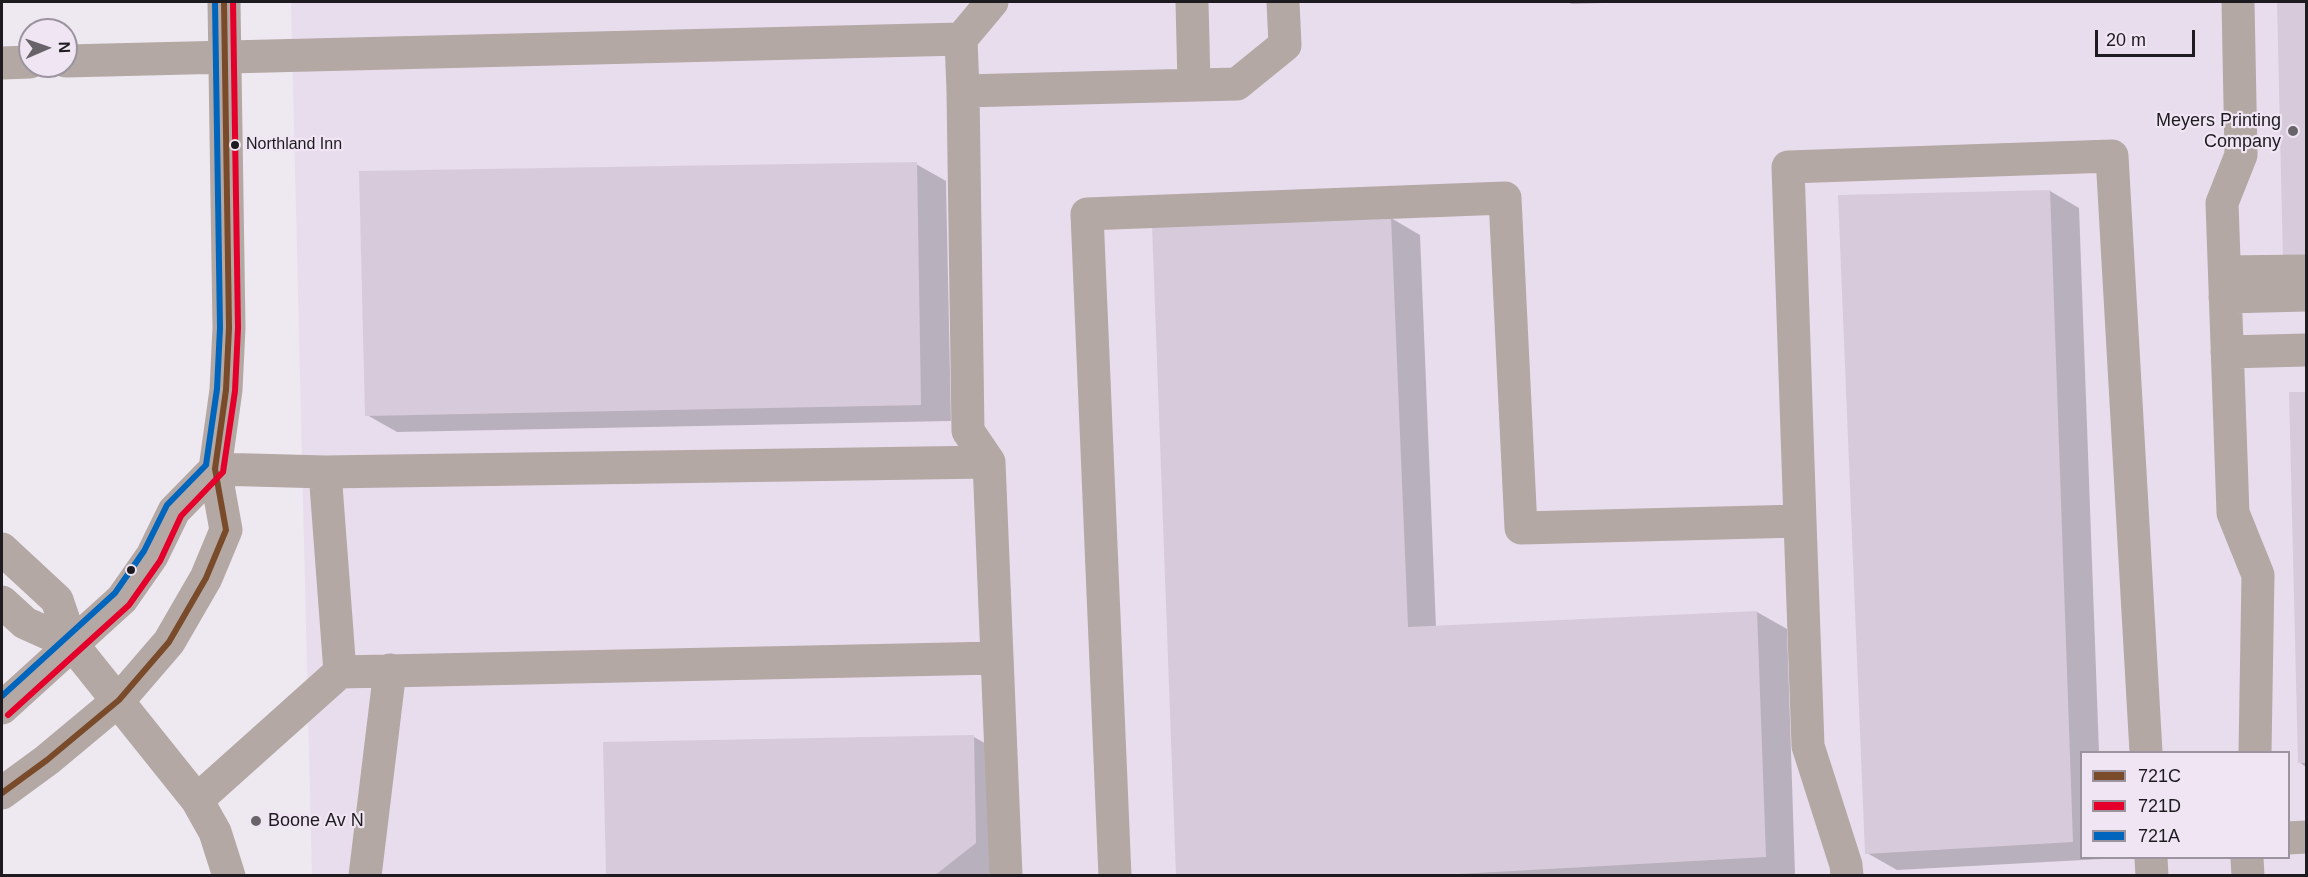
<!DOCTYPE html>
<html>
<head>
<meta charset="utf-8">
<style>
	body { margin:0 }
	#map { position:relative; width:2308px; height:877px; overflow:hidden; background:#eee8f0; font-family:Helvetica,sans-serif }
	canvas { display:block }
	.frame { position:absolute; inset:0; border:3px solid #1e1b20; pointer-events:none }
	.legend { position:absolute; left:2080px; top:751px; width:210px; height:108px; box-sizing:border-box; background:#efe5f3; border:2px solid #9b949f; margin:0; padding:8px 10px; list-style:none; font-size:18px; color:#1e1b20 }
	.legend li { display:flex; align-items:center; gap:12px; height:30px }
	.legend b { width:30px; border:2px solid #9b949f }
	.north { position:absolute; left:18px; top:18px; width:60px; height:60px; box-sizing:border-box; background:#efe5f3; border:2px solid #9b949f; border-radius:50%; rotate:88deg; font-size:16px; font-weight:700; line-height:24px; text-align:center; color:#1e1b20 }
	.north::after { content:''; display:block; margin:auto; width:21px; height:27px; background:#676369; clip-path:polygon(50% 0,100% 100%,50% 72%,0 100%) }
	.scale { position:absolute; left:2095px; top:30px; width:100px; height:27px; box-sizing:border-box; border:3px solid #1e1b20; border-top:0; padding-left:8px; font-size:18px; line-height:21px; white-space:nowrap; color:#1e1b20; -webkit-text-stroke:4px #efe5f3; paint-order:stroke }
</style>
</head>
<body>
<div id="map">
<canvas width="2308" height="877"></canvas>
<div class="frame"></div>
<ul class="legend">
<li><b style="height:8px;background:#7a4b2a"></b>721C</li>
<li><b style="height:8px;background:#e4002b"></b>721D</li>
<li><b style="height:8px;background:#0065bd"></b>721A</li>
</ul>
<div class="north">N</div>
<div class="scale">20 m</div>
</div>
<script>
const ctx = document.querySelector('canvas').getContext('2d');
ctx.lineJoin = 'round';
function paint(path, color) { ctx.fillStyle = color; ctx.fill(path, 'evenodd'); }
function stroke(path, color, width, dash) { ctx.strokeStyle = color; ctx.lineWidth = width; ctx.lineCap = dash ? 'butt' : 'round'; ctx.setLineDash(dash || []); ctx.stroke(path); }
function drawText(font, color, halo, rows, align = 'center') {
  ctx.font = font + ' Helvetica,sans-serif'; ctx.lineWidth = 4.5; ctx.setLineDash([]); ctx.textBaseline = 'middle'; ctx.strokeStyle = halo; ctx.fillStyle = color; for (const [text, x, y, turn = 0] of rows) {
    ctx.save(); ctx.translate(x, y); ctx.rotate((+turn || 0) * Math.PI / 180); ctx.textAlign = isNaN(turn) ? turn : align; if (halo) ctx.strokeText(text, 0, 0); ctx.fillText(text, 0, 0); ctx.restore();
  }
}
const built = new Path2D(`
	M 291,2 L 2306,2 L 2306,875 L 312,875 ZM 2082,752 L 2288,752 L 2288,858 L 2082,858 Z`);
const shadow = new Path2D(`
	M 1567,2 L 1635,2 L 1572,4 Z
	M 2278,2 L 2306,2 L 2306,273 L 2284,260 Z
	M 916,164 L 946,181 L 951,421 L 397,432 L 367,415 Z
	M 2050,191 L 2079,208 L 2099,752 L 2082,752 L 2082,858 L 2102,859 L 1897,870 L 1867,853 Z
	M 1391,218 L 1420,235 L 1436,627 L 1757,612 L 1787,629 L 1795,874 L 1178,876 Z
	M 2306,393 L 2306,767 L 2299,762 L 2290,394 Z
	M 974,737 L 1004,754 L 1006,860 L 986,876 L 607,876 Z`);
const building = new Path2D(`
	M 2277,2 L 2306,2 L 2306,260 L 2283,261 Z
	M 917,162 L 921,405 L 365,416 L 359,171 Z
	M 2050,190 L 2073,842 L 1865,854 L 1838,195 Z
	M 1391,217 L 1408,627 L 1757,611 L 1766,857 L 1422,876 L 1176,876 L 1152,225 Z
	M 2289,392 L 2306,392 L 2306,763 L 2298,763 Z
	M 974,735 L 976,843 L 934,876 L 606,876 L 603,742 Z`);
const minor = new Path2D(`
	M 1192,2 L 1194,84
	M 2238,2 L 2241,155 L 2222,203 L 2233,513 L 2258,575 L 2255,752
	M 961,39 L 992,2
	M 66,61 L 961,39 L 963,91
	M 2,63 L 30,62
	M 2225,272 L 2306,271
	M 2225,297 L 2306,295
	M 2227,352 L 2306,350
	M 215,469 L 325,472 L 989,462
	M 325,472 L 340,672
	M 1800,521 L 1808,746 L 1846,865 L 1847,876
	M 2,549 L 57,600 L 72,644 L 197,800 L 215,832 L 229,876
	M 2,602 L 25,623 L 72,644
	M 2,708 L 122,599 L 152,556 L 174,511 L 215,469
	M 2,793 L 47,760 L 119,700 L 169,642 L 206,578 L 226,530 L 215,469 L 226,390 L 229,328 L 224,2
	M 197,800 L 340,672 L 996,658
	M 2288,838 L 2306,837
	M 2151,858 L 2152,876
	M 2247,858 L 2248,876
	M 365,876 L 390,670
	M 1006,876 L 989,462 L 968,431 L 963,91 L 1237,84 L 1285,45 L 1283,2
	M 1115,876 L 1087,214 L 1505,198 L 1521,528 L 1800,521 L 1788,167 L 2112,156 L 2146,752`);
const bus1 = new Path2D(`
	M 2,793 L 47,760 L 119,700 L 169,642 L 206,578 L 226,530 L 215,469 L 226,390 L 229,328 L 224,2`);
const bus2 = new Path2D(`
	M 8,715 L 129,605 L 160,561 L 181,516 L 223,472 L 235,391 L 238,328 L 233,2`);
const bus3 = new Path2D(`
	M 2,696 L 115,593 L 144,551 L 167,505 L 206,465 L 217,389 L 220,328 L 215,2`);
const markers = [
	[2293,131,6,"#676369"],
	[235,145,5,"#1e1b20"],
	[131,570,5,"#1e1b20"],
	[256,821,6,"#676369"]
];
const busNames = [
	["Northland Inn",246,145]
];
const poiNames = [
	["Meyers Printing",2281,121],
	["Company",2281,142],
	["Boone Av N",268,821,"left"]
];
paint(built, '#e8dded');
paint(shadow, '#0003');
paint(building, '#d7cbdb');
stroke(minor, '#b3a8a4', 33);
stroke(bus1, '#7a4b2a', 6);
stroke(bus2, '#e4002b', 6);
stroke(bus3, '#0065bd', 6);
for (const [x, y, r, color] of markers) { const dot = new Path2D(); dot.arc(x, y, r, 0, 2 * Math.PI); ctx.fillStyle = color; ctx.fill(dot); stroke(dot, '#efe5f3', 2); }
drawText('16px', '#1e1b20', '#efe5f3', busNames, 'left');
drawText('18px', '#1e1b20', '#efe5f3', poiNames, 'right');
</script>
</body>
</html>
